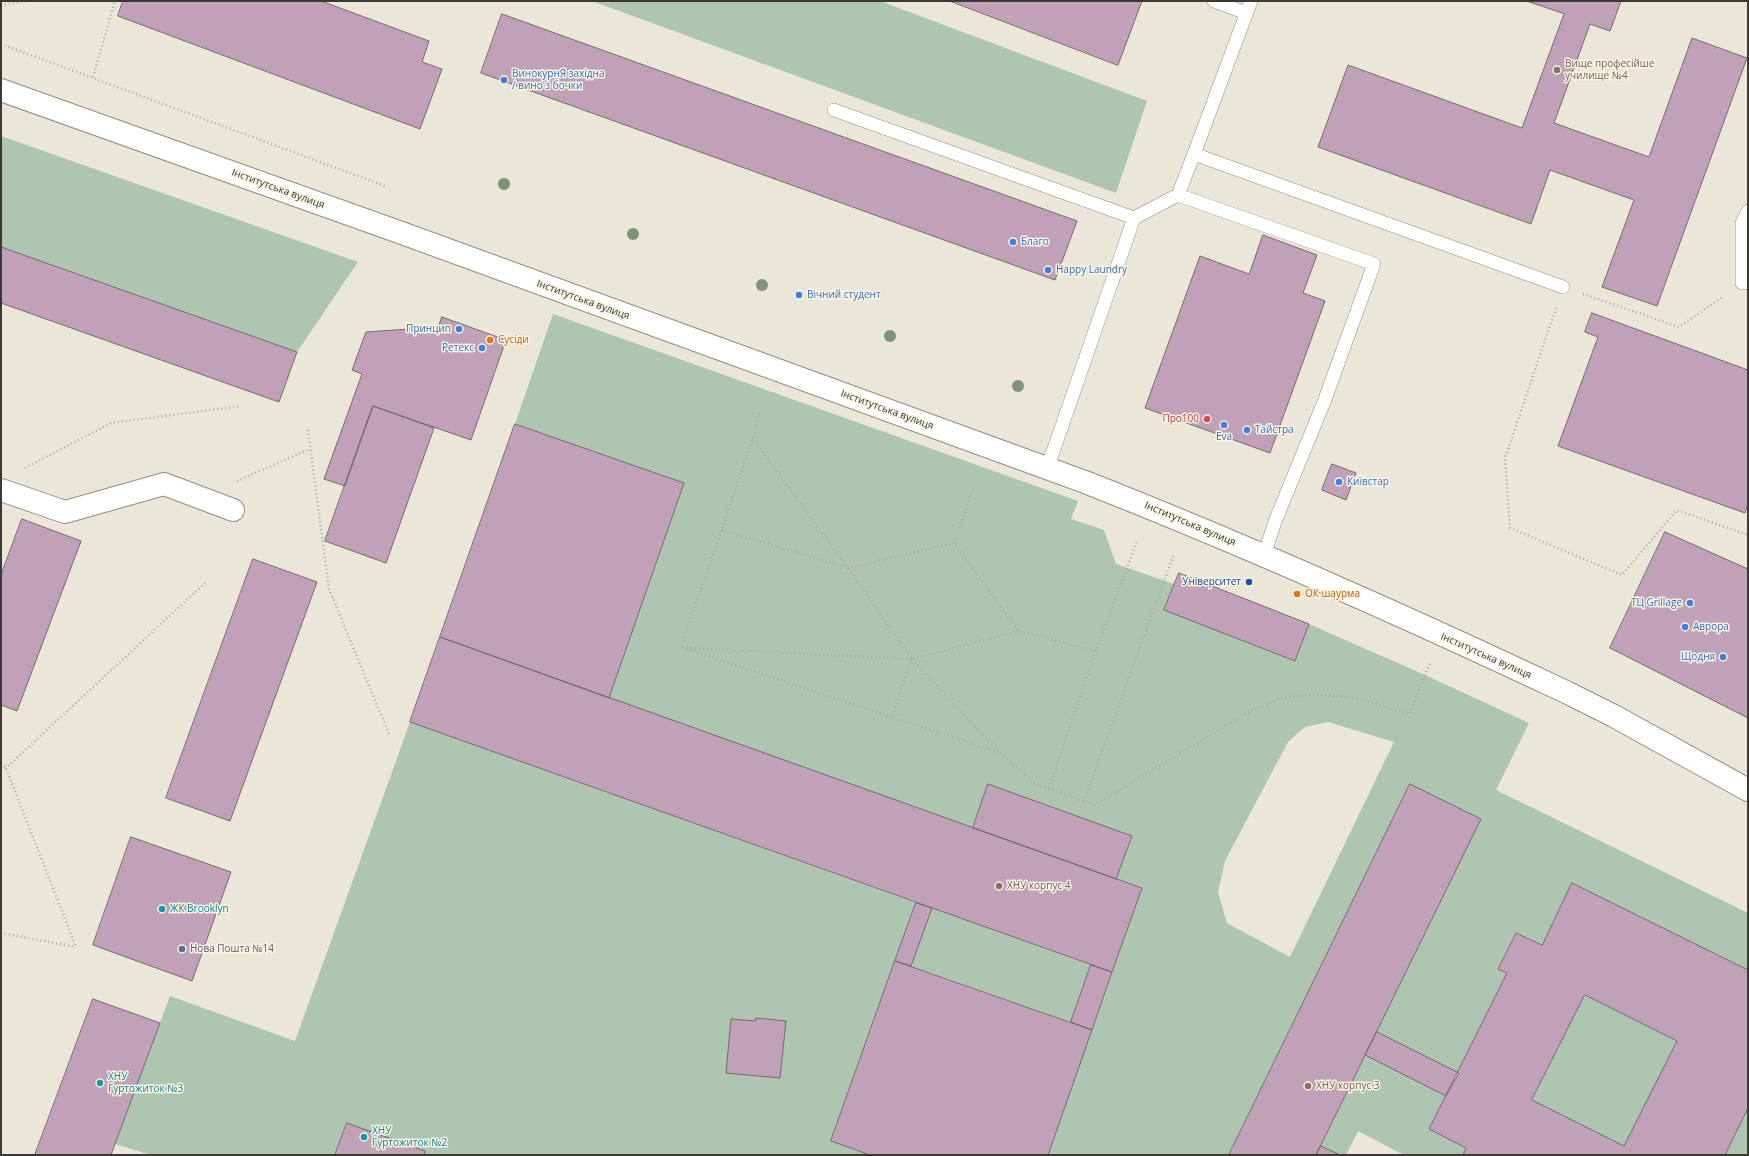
<!DOCTYPE html>
<html>
<head>
<meta charset="utf-8">
<style>
	body { margin:0 }
	#map { position:relative; width:1749px; height:1156px; overflow:hidden; background:#eae7d8; font-family:"Open Sans",sans-serif }
	canvas { display:block }
	.frame { position:absolute; inset:0; border:2px solid #3a3933; pointer-events:none }
</style>
</head>
<body>
<div id="map">
<canvas width="1749" height="1156"></canvas>
<div class="frame"></div>
</div>
<script>
const ctx = document.querySelector('canvas').getContext('2d');
ctx.lineJoin = 'round';
function paint(path, color) { ctx.fillStyle = color; ctx.fill(path, 'evenodd'); }
function stroke(path, color, width, dash) { ctx.strokeStyle = color; ctx.lineWidth = width; ctx.lineCap = dash ? 'butt' : 'round'; ctx.setLineDash(dash || []); ctx.stroke(path); }
function drawText(font, color, halo, rows, align = 'center') {
  ctx.font = font + ' "Open Sans",sans-serif'; ctx.lineWidth = 3; ctx.setLineDash([]); ctx.textBaseline = 'middle'; ctx.strokeStyle = halo; ctx.fillStyle = color; for (const [text, x, y, turn = 0] of rows) {
    ctx.save(); ctx.translate(x, y); ctx.rotate((+turn || 0) * Math.PI / 180); ctx.textAlign = isNaN(turn) ? turn : align; if (halo) ctx.strokeText(text, 0, 0); ctx.fillText(text, 0, 0); ctx.restore();
  }
}
const green = new Path2D(`
	M 592,1 L 880,1 L 1147,101 L 1116,193 Z
	M 1,136 L 358,262 L 297,352 L 1,247 Z
	M 553,314 L 1078,501 L 1071,519 L 1104,530 L 1116,564 L 1174,584 L 1165,610 L 1295,661 L 1309,624 L 1425,675 L 1529,723 L 1496,790 L 1748,913 L 1748,970 L 1572,883 L 1542,945 L 1516,933 L 1498,969 L 1507,973 L 1429,1129 L 1466,1148 L 1463,1155 L 1404,1155 L 1358,1131 L 1346,1155 L 1341,1155 L 1321,1146 L 1480,819 L 1410,785 L 1229,1155 L 1048,1155 L 1142,888 L 1116,879 L 1131,836 L 988,785 L 973,828 L 609,698 L 684,483 L 515,424 ZM 1328,722 L 1394,742 L 1290,957 L 1227,923 L 1218,892 L 1225,861 L 1288,742 L 1305,727 Z
	M 410,722 L 916,903 L 831,1141 L 870,1155 L 424,1155 L 347,1123 L 335,1155 L 151,1155 L 115,1144 L 170,996 L 295,1041 Z
	M 932,908 L 1091,965 L 1071,1022 L 911,966 Z
	M 1585,995 L 1677,1041 L 1624,1146 L 1532,1100 Z
	M 1748,1108 L 1748,1155 L 1725,1155 Z`);
const building = new Path2D(`
	M 123,1 L 321,1 L 429,41 L 422,62 L 442,69 L 420,129 L 118,16 Z
	M 950,1 L 1142,1 L 1118,65 Z
	M 1527,1 L 1621,1 L 1610,31 L 1590,24 L 1554,123 L 1649,157 L 1692,38 L 1747,58 L 1657,306 L 1602,287 L 1634,200 L 1550,170 L 1531,224 L 1318,147 L 1348,65 L 1522,128 L 1564,14 Z
	M 502,14 L 1077,221 L 1055,280 L 481,73 Z
	M 1263,235 L 1317,255 L 1303,293 L 1325,301 L 1270,453 L 1145,408 L 1200,256 L 1249,274 Z
	M 1,247 L 297,352 L 279,402 L 1,303 Z
	M 1592,313 L 1748,370 L 1748,504 L 1745,513 L 1558,446 L 1598,337 L 1585,332 Z
	M 442,317 L 506,340 L 471,440 L 373,406 L 345,486 L 324,479 L 362,374 L 352,370 L 366,332 L 438,327 Z
	M 373,406 L 434,428 L 386,563 L 325,541 Z
	M 515,424 L 684,483 L 609,698 L 440,637 Z
	M 1332,464 L 1356,473 L 1346,500 L 1322,490 Z
	M 22,519 L 81,541 L 17,711 L 1,705 L 1,575 Z
	M 1665,532 L 1748,569 L 1748,718 L 1610,648 Z
	M 253,559 L 317,582 L 230,821 L 166,798 Z
	M 1179,573 L 1309,624 L 1295,661 L 1164,610 Z
	M 440,637 L 1142,888 L 1112,972 L 410,722 Z
	M 988,784 L 1132,836 L 1116,879 L 973,828 Z
	M 1410,784 L 1481,819 L 1316,1155 L 1229,1155 Z
	M 131,837 L 231,872 L 192,981 L 93,945 Z
	M 1572,883 L 1748,970 L 1748,1108 L 1725,1155 L 1463,1155 L 1466,1148 L 1429,1129 L 1507,973 L 1498,969 L 1516,933 L 1542,945 ZM 1585,995 L 1677,1041 L 1624,1146 L 1532,1100 Z
	M 916,903 L 932,908 L 911,966 L 895,961 Z
	M 895,961 L 1092,1030 L 1048,1155 L 870,1155 L 831,1141 Z
	M 1091,965 L 1112,972 L 1092,1030 L 1071,1022 Z
	M 93,999 L 160,1023 L 115,1144 L 111,1155 L 35,1155 Z
	M 756,1018 L 786,1021 L 780,1078 L 726,1073 L 731,1019 L 755,1021 Z
	M 1377,1032 L 1459,1073 L 1446,1096 L 1365,1055 Z
	M 347,1123 L 425,1151 L 424,1155 L 335,1155 Z
	M 1321,1146 L 1340,1155 L 1316,1155 Z`);
const path = new Path2D(`
	M 1,5 L 26,1
	M 1,44 L 385,186
	M 93,77 L 115,1
	M 1583,294 L 1679,327 L 1724,296
	M 1556,308 L 1505,458 L 1510,528 L 1622,575 L 1677,510 L 1748,535
	M 759,413 L 753,438 L 681,647 L 1000,753 L 1036,784 L 1094,805 L 1252,710 L 1282,698 L 1311,694 L 1356,698 L 1409,714 L 1430,663
	M 308,430 L 329,589 L 389,734
	M 753,439 L 848,568 L 954,543 L 1019,631 L 1096,651
	M 25,468 L 111,423 L 241,406
	M 237,481 L 310,449
	M 722,530 L 848,568 L 912,659 L 1019,631
	M 954,543 L 974,486
	M 687,648 L 912,659 L 892,716
	M 912,659 L 1000,753
	M 1,763 L 6,768 L 76,947
	M 1,769 L 6,768 L 205,583
	M 1049,788 L 1096,651 L 1137,541
	M 1084,801 L 1174,554
	M 1,933 L 76,947`);
const lane = new Path2D(`
	M 1214,1 L 1246,13
	M 834,110 L 1134,218
	M 1194,154 L 1251,1
	M 1178,195 L 1374,264 L 1324,402 L 1276,519 L 1264,555
	M 1748,211 L 1742,223 L 1742,283 L 1748,282
	M 1047,469 L 1134,218 L 1178,195 L 1194,154 L 1563,287`);
const street = new Path2D(`
	M 1,490 L 65,512 L 164,484 L 233,510`);
const secondary = new Path2D(`
	M 1,90 L 399,232 L 1085,482 C 1248,546 1409,618 1568,693 L 1614,716 L 1748,790`);
const trees = [
	[504,184],
	[633,234],
	[762,285],
	[890,336],
	[1018,386]
];
const markers = [
	[1557,70,4,"#8d6e63"],
	[504,80,4,"#3f7fe0"],
	[1013,242,4,"#3f7fe0"],
	[1048,270,4,"#3f7fe0"],
	[799,295,4,"#3f7fe0"],
	[459,329,4,"#3f7fe0"],
	[490,340,4,"#e8710a"],
	[482,348,4,"#3f7fe0"],
	[1207,419,4,"#e0444e"],
	[1224,425,4,"#3f7fe0"],
	[1247,430,4,"#3f7fe0"],
	[1339,482,4,"#3f7fe0"],
	[1249,582,4,"#1a4fb4"],
	[1297,594,4,"#e8710a"],
	[1690,603,4,"#3f7fe0"],
	[1685,627,4,"#3f7fe0"],
	[1723,657,4,"#3f7fe0"],
	[999,886,4,"#8d6e63"],
	[162,909,4,"#0f9aa8"],
	[182,949,4,"#5c6f8a"],
	[100,1083,4,"#0f9aa8"],
	[1308,1086,4,"#8d6e63"],
	[364,1137,4,"#0f9aa8"]
];
const educationNames = [
	["Вище професійше",1565,64],
	["училище №4",1565,76],
	["ХНУ корпус 4",1007,886],
	["ХНУ корпус 3",1316,1086]
];
const shopNames = [
	["ВинокурнЯ західна",512,74],
	["/ вино з бочки",512,86],
	["Благо",1021,242],
	["Happy Laundry",1056,270],
	["Вічний студент",807,295],
	["Принцип",451,329,"right"],
	["Ретекс",474,348,"right"],
	["Тайстра",1255,430],
	["Eva",1224,437,"center"],
	["Київстар",1347,482],
	["ТЦ Grillage",1682,603,"right"],
	["Аврора",1693,627],
	["Щодня",1715,657,"right"]
];
const streetNames = [
	["Інститутська вулиця",278,189,20],
	["Інститутська вулиця",583,300,20],
	["Інститутська вулиця",887,410,20],
	["Інститутська вулиця",1190,524,23],
	["Інститутська вулиця",1486,656,24]
];
const foodNames = [
	["Сусіди",498,340],
	["ОК шаурма",1305,594]
];
const healthNames = [
	["Про100",1199,419]
];
const transitNames = [
	["Університет",1241,582]
];
const cultureNames = [
	["ЖК Brooklyn",170,909],
	["ХНУ",108,1077],
	["Гуртожиток №3",108,1089],
	["ХНУ",372,1131],
	["Гуртожиток №2",372,1143]
];
const serviceNames = [
	["Нова Пошта №14",190,949]
];
paint(green, '#aec5b1');
paint(building, '#c0a1b7');
stroke(building, '#756971', 1);
stroke(lane, '#918e80', 14);
stroke(street, '#918e80', 24);
stroke(secondary, '#918e80', 24);
stroke(path, '#a9a79b', 2.5, [1, 3]);
stroke(lane, '#fff', 13);
stroke(street, '#fff', 22);
stroke(secondary, '#fff', 22);
ctx.fillStyle = '#7d947a';
for (const [x, y] of trees) { ctx.beginPath(); ctx.arc(x, y, 6, 0, 2 * Math.PI); ctx.fill(); }
for (const [x, y, r, color] of markers) { const dot = new Path2D(); dot.arc(x, y, r, 0, 2 * Math.PI); ctx.fillStyle = color; ctx.fill(dot); stroke(dot, '#f8f5e5', 1.5); }
drawText('10px', '#785e54', '#f8f5e5', educationNames, 'left');
drawText('10px', '#366cbe', '#f8f5e5', shopNames, 'left');
drawText('10px', '#3a3933', '#f8f5e5', streetNames);
drawText('10px', '#c56008', '#f8f5e5', foodNames, 'left');
drawText('10px', '#be3a42', '#f8f5e5', healthNames, 'right');
drawText('10px', '#164399', '#f8f5e5', transitNames, 'right');
drawText('10px', '#0d838f', '#f8f5e5', cultureNames, 'left');
drawText('10px', '#4e5e75', '#f8f5e5', serviceNames, 'left');
</script>
</body>
</html>
